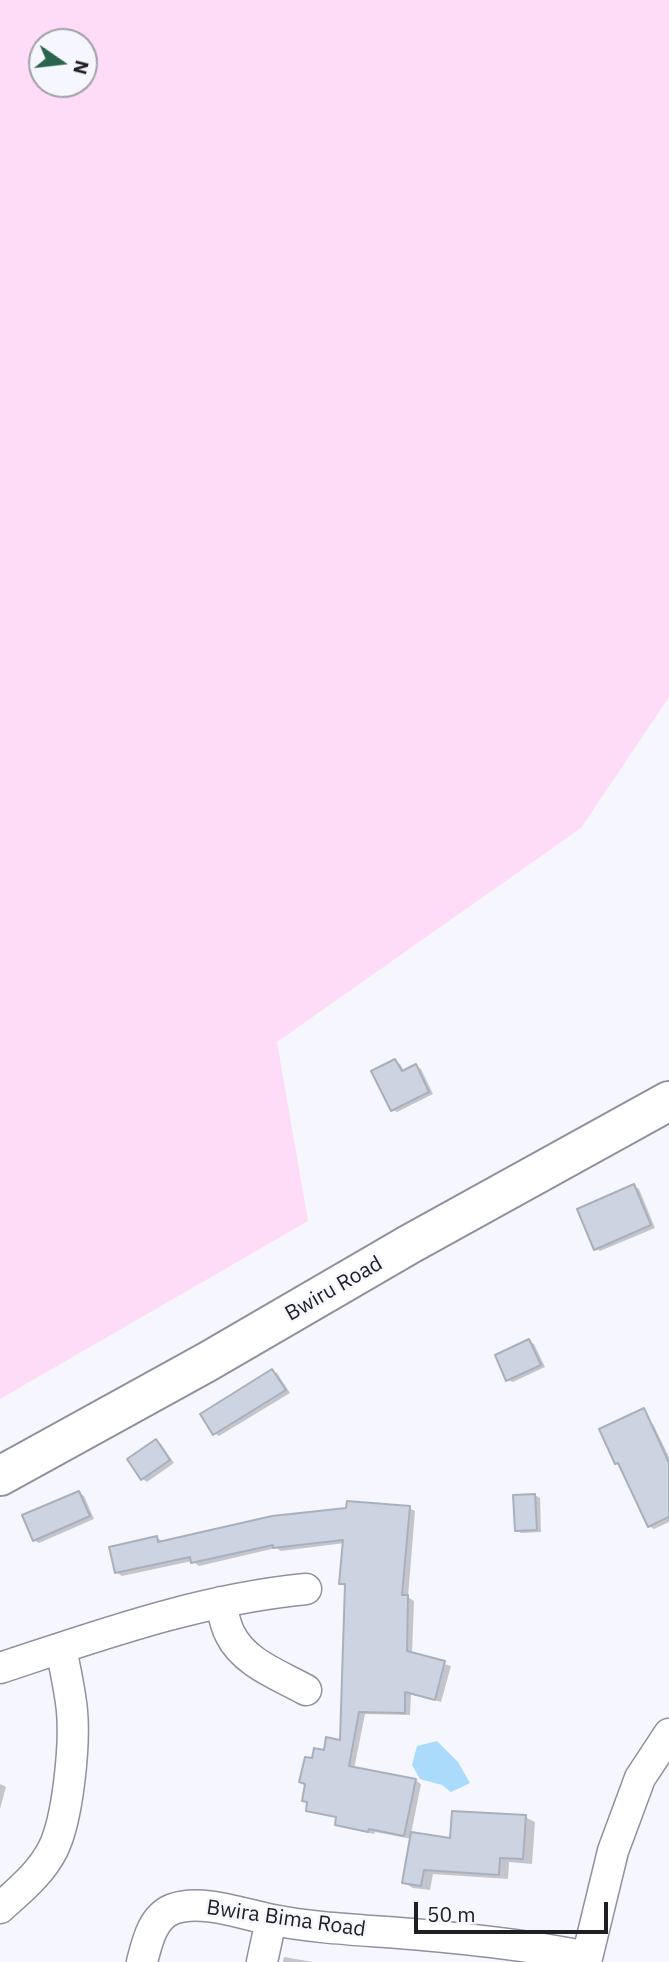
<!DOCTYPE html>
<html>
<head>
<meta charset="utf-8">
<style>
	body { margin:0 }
	#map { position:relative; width:669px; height:1962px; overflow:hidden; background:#f6f6ff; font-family:"IBM Plex Sans",sans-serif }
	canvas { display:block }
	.north { position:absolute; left:28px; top:28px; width:70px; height:70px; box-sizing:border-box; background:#f6f6ff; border:2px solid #a0a0a7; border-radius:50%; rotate:104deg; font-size:19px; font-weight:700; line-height:28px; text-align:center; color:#1e1e24 }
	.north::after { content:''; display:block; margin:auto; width:24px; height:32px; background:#29644d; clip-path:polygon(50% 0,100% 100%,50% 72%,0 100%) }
	.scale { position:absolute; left:414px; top:1902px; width:194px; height:32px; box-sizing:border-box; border:4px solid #1e1e24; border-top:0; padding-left:9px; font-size:21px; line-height:24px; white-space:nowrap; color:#1e1e24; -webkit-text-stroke:5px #f6f6ff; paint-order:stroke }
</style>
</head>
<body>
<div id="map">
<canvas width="669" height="1962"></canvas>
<div class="north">N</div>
<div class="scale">50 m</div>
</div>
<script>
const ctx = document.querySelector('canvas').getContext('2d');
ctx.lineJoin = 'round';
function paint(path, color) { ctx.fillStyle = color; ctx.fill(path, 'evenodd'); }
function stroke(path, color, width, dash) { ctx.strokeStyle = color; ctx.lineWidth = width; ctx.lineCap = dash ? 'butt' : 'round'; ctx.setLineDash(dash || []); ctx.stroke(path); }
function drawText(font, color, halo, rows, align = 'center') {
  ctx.font = font + ' "IBM Plex Sans",sans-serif'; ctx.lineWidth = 5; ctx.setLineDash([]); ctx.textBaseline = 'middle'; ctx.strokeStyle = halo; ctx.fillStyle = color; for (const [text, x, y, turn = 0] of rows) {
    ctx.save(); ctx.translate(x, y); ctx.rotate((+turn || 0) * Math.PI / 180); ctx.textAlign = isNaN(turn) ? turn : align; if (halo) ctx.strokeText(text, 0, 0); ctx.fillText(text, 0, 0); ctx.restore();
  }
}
const green = new Path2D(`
	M 0,0 L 669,0 L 669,697 L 581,828 L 277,1042 L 308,1221 L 0,1399 ZM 42,42 L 84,42 L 84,84 L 42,84 Z`);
const water = new Path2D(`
	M 437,1741 L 458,1762 L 470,1783 L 451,1792 L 442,1785 L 420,1779 L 412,1765 L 417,1746 Z`);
const shadow = new Path2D(`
	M 395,1061 L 400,1064 L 404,1071 L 416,1066 L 421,1069 L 433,1094 L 397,1112 L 393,1110 Z
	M 634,1186 L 639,1189 L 655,1228 L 600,1251 L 595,1248 Z
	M 529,1341 L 534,1344 L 545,1367 L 513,1382 L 508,1380 Z
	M 272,1371 L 277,1373 L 290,1393 L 219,1436 L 214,1433 Z
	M 648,1421 L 653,1424 L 669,1457 L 669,1522 L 654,1529 L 649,1526 L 621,1465 L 616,1463 Z
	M 156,1441 L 161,1444 L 174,1463 L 147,1482 L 143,1479 Z
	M 79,1493 L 84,1496 L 94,1519 L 39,1543 L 34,1540 Z
	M 535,1495 L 540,1498 L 541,1532 L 521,1533 L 516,1530 Z
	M 409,1508 L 415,1511 L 408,1597 L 414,1601 L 412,1654 L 451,1666 L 441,1702 L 411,1694 L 410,1715 L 365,1714 L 354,1769 L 415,1780 L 421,1784 L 411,1834 L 451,1840 L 525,1817 L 535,1822 L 532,1864 L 509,1862 L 508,1879 L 433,1874 L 430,1890 L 413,1888 L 404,1883 L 412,1839 L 375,1832 L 374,1834 L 343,1827 L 337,1824 L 338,1818 L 308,1810 L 309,1803 L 304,1800 L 314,1760 L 341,1742 L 346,1586 L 341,1583 L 345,1543 L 281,1551 L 276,1548 L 199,1566 L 192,1561 L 122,1576 L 116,1572 L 157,1538 L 163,1541 Z
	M 0,1784 L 6,1787 L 0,1809 Z
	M 284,1957 L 313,1962 L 283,1962 Z`);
const building = new Path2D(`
	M 395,1059 L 402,1071 L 416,1064 L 429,1092 L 391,1111 L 371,1071 Z
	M 634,1184 L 651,1225 L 594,1250 L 577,1209 Z
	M 529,1339 L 541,1365 L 506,1381 L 495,1355 Z
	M 272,1369 L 286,1390 L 213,1435 L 200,1414 Z
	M 644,1408 L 669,1463 L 669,1517 L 648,1527 L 618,1463 L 615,1464 L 599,1429 Z
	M 156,1439 L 170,1460 L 141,1480 L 127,1459 Z
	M 79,1491 L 90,1516 L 33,1541 L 22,1515 Z
	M 535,1494 L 537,1530 L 515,1531 L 513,1495 Z
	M 347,1501 L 410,1506 L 402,1595 L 408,1595 L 407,1651 L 445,1661 L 435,1700 L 405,1692 L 405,1713 L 359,1712 L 349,1766 L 416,1779 L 404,1836 L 369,1829 L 368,1832 L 335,1825 L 336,1817 L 306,1811 L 307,1802 L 302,1801 L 305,1784 L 299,1782 L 305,1757 L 312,1758 L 314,1748 L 324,1750 L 326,1737 L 340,1740 L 345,1584 L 339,1584 L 343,1540 L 273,1548 L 273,1545 L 191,1563 L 190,1557 L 115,1573 L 109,1547 L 157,1536 L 158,1542 L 272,1516 L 346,1508 Z
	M 452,1811 L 526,1815 L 523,1859 L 500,1858 L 499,1875 L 424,1870 L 421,1886 L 402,1883 L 411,1832 L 450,1838 Z`);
const minor = new Path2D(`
	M 221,1602 C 223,1612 225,1625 230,1634 C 244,1663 279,1675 306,1690
	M 0,1668 C 100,1635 201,1599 306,1589
	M 0,1908 C 20,1890 41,1873 53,1849 C 68,1819 75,1745 72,1711 C 70,1690 65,1669 61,1648
	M 142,1962 C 147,1943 152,1917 173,1909 C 201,1898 245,1915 273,1920 C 319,1929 365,1930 412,1934 C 470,1939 529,1945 587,1957
	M 262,1962 L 271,1920
	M 586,1962 L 613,1851 L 640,1778 L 669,1734`);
const major = new Path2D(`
	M 0,1476 L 207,1362 L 410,1244 L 669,1101`);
const streetNames = [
	["Bwiru Road",334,1289,-30],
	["Bwira Bima Road",286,1919,8]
];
paint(green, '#fedbf7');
paint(water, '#aadbfb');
paint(shadow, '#0003');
paint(building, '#ccd4e2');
stroke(building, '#a9b0bd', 2);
stroke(minor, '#90909e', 33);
stroke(major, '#90909e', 42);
stroke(minor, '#fff', 30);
stroke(major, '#fff', 38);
drawText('21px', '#1e1e24', '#f6f6ff', streetNames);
</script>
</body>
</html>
